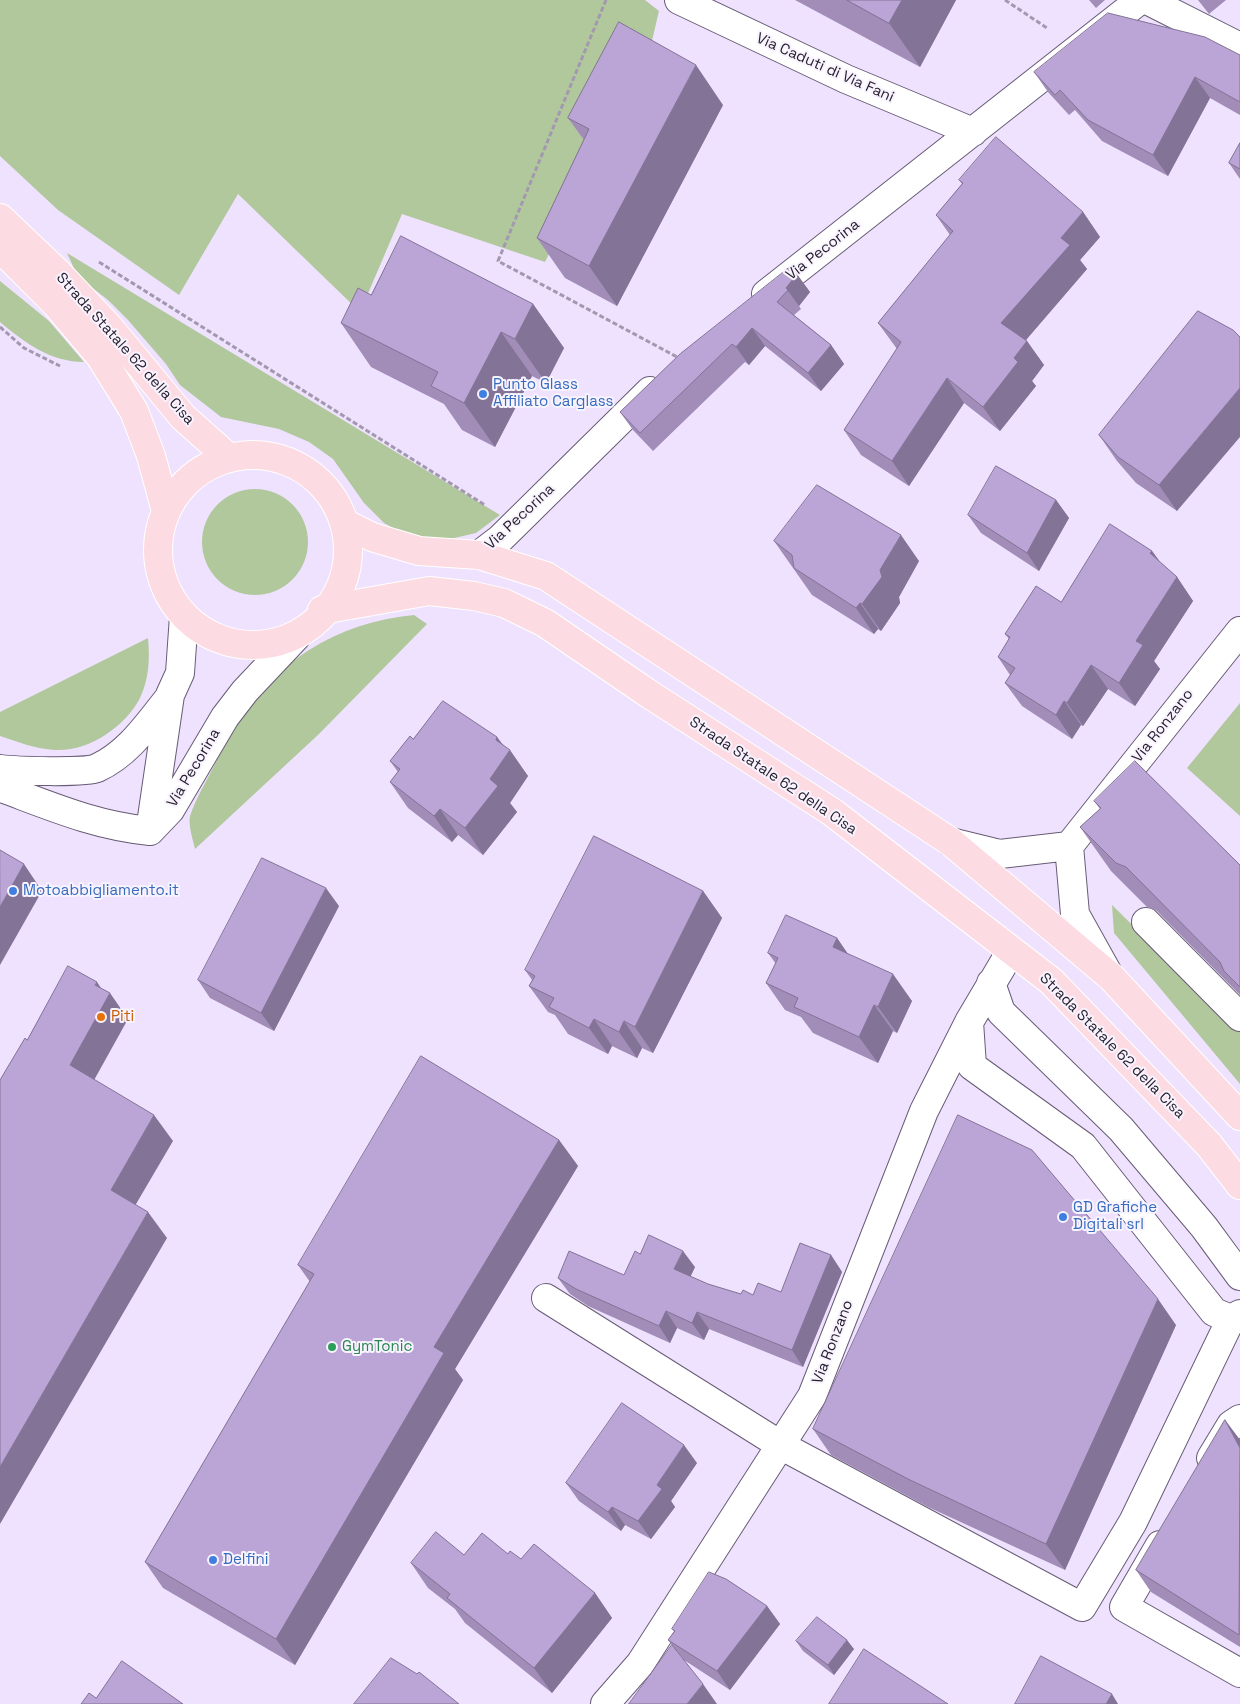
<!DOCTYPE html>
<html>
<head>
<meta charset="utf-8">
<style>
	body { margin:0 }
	canvas { display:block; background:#efe2ff }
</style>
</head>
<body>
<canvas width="1240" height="1704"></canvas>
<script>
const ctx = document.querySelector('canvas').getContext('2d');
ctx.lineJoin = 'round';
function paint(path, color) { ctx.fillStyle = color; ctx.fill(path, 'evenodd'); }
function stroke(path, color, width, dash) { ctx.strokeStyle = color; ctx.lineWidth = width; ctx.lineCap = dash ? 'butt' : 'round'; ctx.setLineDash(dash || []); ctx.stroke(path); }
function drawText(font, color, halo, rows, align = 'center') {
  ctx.font = font + ' "Space Grotesk",sans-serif'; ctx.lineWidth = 4; ctx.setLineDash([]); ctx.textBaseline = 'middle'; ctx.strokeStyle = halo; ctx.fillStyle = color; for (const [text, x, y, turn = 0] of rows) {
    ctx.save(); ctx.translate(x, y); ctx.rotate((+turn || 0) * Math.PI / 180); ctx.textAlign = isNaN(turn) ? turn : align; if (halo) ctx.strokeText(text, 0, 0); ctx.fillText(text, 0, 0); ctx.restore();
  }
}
const green = new Path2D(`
	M 0,0 L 645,0 L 659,11 L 647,62 L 596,158 L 545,262 L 402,214 L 360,312 L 238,194 L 179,295 L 58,210 L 0,156 Z
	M 67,253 L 500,515 L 476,533 L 446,540 L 414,540 L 384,523 L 364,503 L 333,459 L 309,442 L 279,429 L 221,417 L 180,385 L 166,364 L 128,320 L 108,300 L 78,277 Z
	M 0,281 L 49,321 L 84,362 C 51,362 25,343 0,322 Z
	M202 542a53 53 0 1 1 106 0a53 53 0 1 1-106 0Z
	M 414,615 L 427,624 L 319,734 L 195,849 C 193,840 188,825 190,816 C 196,798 207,780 215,764 C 221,753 225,740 231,730 C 272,663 337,622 414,615 Z
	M 148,638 C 150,659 149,679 140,698 C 125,727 88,752 55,750 C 36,749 18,742 0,736 L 0,712 Z
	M 1240,703 L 1240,816 L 1187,768 Z
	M 1112,905 L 1240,1031 L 1240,1084 L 1114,933 Z`);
const path = new Path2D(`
	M 606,0 L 498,261 L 679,358
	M 1005,0 L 1047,28
	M 99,262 L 485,505
	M 0,327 L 24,348 L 60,366`);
const minor = new Path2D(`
	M 679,0 L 846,79 L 973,132
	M 1147,0 L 1240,47
	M 766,294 L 1140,0
	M 479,555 L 500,539 L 650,391
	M 0,769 C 15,771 86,773 97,768 C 128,754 148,724 168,699
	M 0,784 L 7,790 C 55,808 98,826 150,831 L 170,810 L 225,717 L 245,691 L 296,637
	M 150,831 L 170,695 L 180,673 L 184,616
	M 951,842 L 1000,854 L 1069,846 L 1240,631
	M 1069,846 L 1075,914 L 1109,975
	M 1146,922 L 1240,1017
	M 991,983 L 1001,1012 L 1121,1129 L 1204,1227 L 1240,1276
	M 969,1022 L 972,1066 L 1083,1146 L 1214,1312 L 1231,1319
	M 546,1298 L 782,1446 L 1082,1607 L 1133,1522 L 1231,1319 L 1240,1314
	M 1211,1458 L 1231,1425 L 1240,1419
	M 1160,1545 L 1124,1607 L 1240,1673
	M 605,1704 L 640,1664 L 812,1396 L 924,1111 L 969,1022 L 1011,951`);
const major = new Path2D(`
	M 0,218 L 59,274 L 108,326 L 183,417 L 229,458
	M 0,248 L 56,304 L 100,356 L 134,411 L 151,456 L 166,511
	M158 550a95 95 0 1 1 190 0a95 95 0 1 1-190 0Z
	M 346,524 L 372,537 L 419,551 L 479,555 L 546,576 L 951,842 L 1111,977 L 1240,1116
	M 322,610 L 429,591 L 474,596 L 504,603 L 545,623 L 649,694 L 832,812 L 1051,981 L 1209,1145 L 1240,1185`);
const wall = new Path2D(`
	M 795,0 L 956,0 L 920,67 Z
	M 1089,0 L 1105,0 L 1096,8 Z
	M 1198,0 L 1226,0 L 1209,14 Z
	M 1240,55 L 1240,115 L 1210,98 L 1168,176 L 1102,141 L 1075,110 L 1069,115 L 1048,92 L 1034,72 Z
	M 723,105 L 617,306 L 565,278 L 537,238 L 584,140 L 568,118 Z
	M 1240,143 L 1240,179 L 1229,163 Z
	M 959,180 L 1083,212 L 1100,237 L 1080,260 L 1087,269 L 1026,340 L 1044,365 L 1032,381 L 1036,386 L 1000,431 L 964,403 L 909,486 L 861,455 L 844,430 L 897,349 L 878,323 L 950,235 L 936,215 L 962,184 Z
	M 790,267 L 810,292 L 799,306 L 801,309 L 794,315 L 831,345 L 844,364 L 821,391 L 765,346 L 749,365 L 745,362 L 653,451 L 633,430 L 620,412 Z
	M 371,295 L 533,304 L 564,348 L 546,383 L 532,376 L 495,447 L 462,430 L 444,404 L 371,367 L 341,323 Z
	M 1198,311 L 1177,511 L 1136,483 L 1117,461 L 1099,435 Z
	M 1056,500 L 1069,518 L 1039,571 L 981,533 L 968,515 Z
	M 774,541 L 919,561 L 899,597 L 900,603 L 881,631 L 878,629 L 874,634 L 812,595 Z
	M 1152,551 L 1160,562 L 1177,577 L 1193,601 L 1154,661 L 1160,669 L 1135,706 L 1108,689 L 1083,726 L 1081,725 L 1072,739 L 1022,706 L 1005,683 L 1010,675 L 998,657 L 1009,639 L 1005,634 Z
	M 497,737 L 528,776 L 510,803 L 517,812 L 483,855 L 458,835 L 452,842 L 408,808 L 390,782 L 398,772 L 390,761 L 413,739 Z
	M 1094,801 L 1240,865 L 1240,995 L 1157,911 L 1147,907 L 1111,871 L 1080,827 L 1100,809 Z
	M 703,891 L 722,918 L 653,1053 L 642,1048 L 637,1058 L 612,1046 L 608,1054 L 568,1034 L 555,1015 L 548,1012 L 529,986 L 532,980 L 525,970 Z
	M 339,906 L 274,1031 L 210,998 L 198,980 Z
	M 837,938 L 847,953 L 912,1001 L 897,1033 L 893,1031 L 878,1063 L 813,1033 L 801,1017 L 785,1010 L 766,983 L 776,964 L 768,953 Z
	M 559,1140 L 578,1166 L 455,1369 L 463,1380 L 295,1665 L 163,1588 L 145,1562 L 310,1282 L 298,1265 Z
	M 640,1254 L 695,1267 L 690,1277 L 708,1284 L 741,1294 L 753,1295 L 781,1292 L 831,1255 L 842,1272 L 803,1367 L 709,1329 L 704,1340 L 677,1328 L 670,1343 L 588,1306 L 570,1294 L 558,1278 L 624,1275 Z
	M 1176,1325 L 1065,1570 L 928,1507 L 831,1455 L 813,1429 Z
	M 1225,1420 L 1240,1440 L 1240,1647 L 1151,1592 L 1136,1570 Z
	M 697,1463 L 671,1501 L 675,1507 L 651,1539 L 625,1525 L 621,1531 L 579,1501 L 566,1483 Z
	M 508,1554 L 595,1593 L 612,1618 L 552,1693 L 465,1623 L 455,1609 L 428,1588 L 411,1563 Z
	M 767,1606 L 780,1624 L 730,1690 L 684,1660 L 668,1640 L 674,1631 L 672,1629 Z
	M 796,1641 L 854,1649 L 834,1675 L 803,1651 Z`);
const shadedWall = new Path2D(`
	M 902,0 L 956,0 L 920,67 L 889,23 Z
	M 696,65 L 723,105 L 617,306 L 589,266 Z
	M 1195,77 L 1210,98 L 1168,176 L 1153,155 Z
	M 1083,212 L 1100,237 L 1080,260 L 1087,269 L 1019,348 L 1001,323 L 1061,238 Z
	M 797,274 L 810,292 L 799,306 L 786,288 Z
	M 533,304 L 564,348 L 546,383 L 515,339 Z
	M 752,328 L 765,346 L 749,365 L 736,347 Z
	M 501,332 L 532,376 L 495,447 L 464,403 Z
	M 1027,341 L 1044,365 L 1032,381 L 1036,386 L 1000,431 L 983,407 L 1014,358 Z
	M 831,345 L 844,364 L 821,391 L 808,373 Z
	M 947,378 L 964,403 L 909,486 L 892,461 Z
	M 1240,388 L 1240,437 L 1177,511 L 1159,485 Z
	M 1056,500 L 1069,518 L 1039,571 L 1027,553 Z
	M 901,535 L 919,561 L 899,597 L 900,603 L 881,631 L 862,604 L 880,570 Z
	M 1152,551 L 1169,574 L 1150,553 Z
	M 1177,577 L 1193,601 L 1154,661 L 1160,669 L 1135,706 L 1119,683 L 1136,641 Z
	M 860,603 L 878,629 L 874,634 L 856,608 Z
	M 1091,665 L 1108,689 L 1083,726 L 1067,703 Z
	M 1064,701 L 1081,725 L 1072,739 L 1056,715 Z
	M 497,737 L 508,753 L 510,750 L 528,776 L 510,803 L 517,812 L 483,855 L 465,828 L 490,779 L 496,740 Z
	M 440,809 L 458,835 L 452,842 L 434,816 Z
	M 24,864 L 42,891 L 0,965 L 0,907 Z
	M 326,888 L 339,906 L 274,1031 L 261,1013 Z
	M 703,891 L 722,918 L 653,1053 L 635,1027 Z
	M 837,938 L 855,964 L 833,947 Z
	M 893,974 L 912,1001 L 897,1033 L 878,1007 Z
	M 97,982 L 107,997 L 110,993 L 128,1019 L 88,1091 L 70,1065 L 95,985 Z
	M 874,1005 L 893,1031 L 878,1063 L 859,1037 Z
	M 594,1019 L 612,1046 L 608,1054 L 589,1028 Z
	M 624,1021 L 642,1048 L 637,1058 L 619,1032 Z
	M 154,1115 L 173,1141 L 129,1216 L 111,1190 Z
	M 559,1140 L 578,1166 L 455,1369 L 463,1380 L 295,1665 L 276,1639 L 434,1347 Z
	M 148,1212 L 167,1238 L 0,1524 L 0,1467 Z
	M 683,1251 L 695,1267 L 686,1286 L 674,1269 Z
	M 831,1255 L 842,1272 L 803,1367 L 792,1350 Z
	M 1158,1299 L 1176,1325 L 1065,1570 L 1046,1544 Z
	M 666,1311 L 677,1328 L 670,1343 L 659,1326 Z
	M 697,1312 L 709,1329 L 704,1340 L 692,1323 Z
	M 1225,1420 L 1240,1440 L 1240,1448 Z
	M 684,1445 L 697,1463 L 671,1501 L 675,1507 L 651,1539 L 638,1521 L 657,1485 Z
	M 612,1507 L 625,1525 L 621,1531 L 608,1512 Z
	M 595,1593 L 612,1618 L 552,1693 L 534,1668 Z
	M 767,1606 L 780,1624 L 730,1690 L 717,1671 Z
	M 847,1640 L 854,1649 L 834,1675 L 828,1665 Z
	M 703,1684 L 717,1704 L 687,1704 Z
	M 1112,1694 L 1118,1704 L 1106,1704 Z`);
const building = new Path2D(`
	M 847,0 L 902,0 L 889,23 Z
	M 1108,13 L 1205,37 L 1240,55 L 1240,102 L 1195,77 L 1153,155 L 1088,120 L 1060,90 L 1055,95 L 1034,72 Z
	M 619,22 L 696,65 L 589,266 L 537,238 L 589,129 L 568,118 Z
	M 996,137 L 1083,212 L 1061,238 L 1070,245 L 1001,323 L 1027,341 L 1014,358 L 1018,362 L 983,407 L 947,378 L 892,461 L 844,430 L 901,342 L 878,323 L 953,231 L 936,215 L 963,183 L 959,180 Z
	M 1240,143 L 1240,169 L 1229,163 Z
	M 401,236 L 533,304 L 515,339 L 501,332 L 464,403 L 431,386 L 438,372 L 341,323 L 358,288 L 371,295 Z
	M 790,267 L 797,274 L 786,288 L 788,290 L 777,302 L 831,345 L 808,373 L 752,328 L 736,347 L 732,344 L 640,433 L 620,412 L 680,354 Z
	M 1198,311 L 1233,330 L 1240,337 L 1240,388 L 1159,485 L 1118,457 L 1099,435 Z
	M 996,466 L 1056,500 L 1027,553 L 968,515 Z
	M 817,485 L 901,535 L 880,570 L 882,577 L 862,604 L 860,603 L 856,608 L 794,568 L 792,555 L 774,541 Z
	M 1110,524 L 1152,551 L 1150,553 L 1177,577 L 1136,641 L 1143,645 L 1119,683 L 1091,665 L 1067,703 L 1064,701 L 1056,715 L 1005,683 L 1015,668 L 998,657 L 1010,637 L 1005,634 L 1036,586 L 1061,602 Z
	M 443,701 L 497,737 L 496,740 L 510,750 L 490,779 L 498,786 L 465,828 L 440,809 L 434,816 L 390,782 L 400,769 L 390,761 L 410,736 L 413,739 Z
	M 1135,761 L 1240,865 L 1240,987 L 1224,971 L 1220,962 L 1126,867 L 1116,863 L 1080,827 L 1101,808 L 1094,801 Z
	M 594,836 L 703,891 L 635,1027 L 624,1021 L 619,1032 L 594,1019 L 589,1028 L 549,1007 L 554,998 L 529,986 L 535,976 L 525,970 Z
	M 0,850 L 24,864 L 0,907 Z
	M 262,858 L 326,888 L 261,1013 L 198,980 Z
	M 786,915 L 837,938 L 833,947 L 893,974 L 878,1007 L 874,1005 L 859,1037 L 794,1007 L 798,998 L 766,983 L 778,958 L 768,953 Z
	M 68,966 L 97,982 L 95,985 L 110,993 L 70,1065 L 154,1115 L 111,1190 L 148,1212 L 0,1467 L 0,1080 L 25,1038 L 27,1040 Z
	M 421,1056 L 559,1140 L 434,1347 L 444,1353 L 276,1639 L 145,1562 L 314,1274 L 298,1265 Z
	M 958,1115 L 1032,1150 L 1158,1299 L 1046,1544 L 910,1480 L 813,1429 Z
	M 649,1235 L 683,1251 L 674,1269 L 708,1284 L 741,1294 L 743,1290 L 753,1295 L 758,1283 L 781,1292 L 800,1243 L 831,1255 L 792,1350 L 697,1312 L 692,1323 L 666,1311 L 659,1326 L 576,1289 L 558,1278 L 569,1251 L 624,1275 L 635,1251 L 640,1254 Z
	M 622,1403 L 684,1445 L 657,1485 L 662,1489 L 638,1521 L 612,1507 L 608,1512 L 566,1483 Z
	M 1225,1420 L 1240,1448 L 1239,1635 L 1136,1570 Z
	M 436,1532 L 464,1555 L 482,1533 L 508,1554 L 510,1551 L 521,1559 L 534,1544 L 595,1593 L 534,1668 L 447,1598 L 450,1594 L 411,1563 Z
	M 709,1572 L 726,1579 L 767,1606 L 717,1671 L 668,1640 L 675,1631 L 672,1629 Z
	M 817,1617 L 847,1640 L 828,1665 L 796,1641 Z
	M 672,1645 L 703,1684 L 687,1704 L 629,1704 Z
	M 864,1649 L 948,1704 L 829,1704 Z
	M 1041,1656 L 1112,1694 L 1106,1704 L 1015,1704 Z
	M 391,1658 L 417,1674 L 419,1672 L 459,1704 L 354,1704 Z
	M 122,1661 L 183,1704 L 81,1704 L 89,1693 L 96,1698 Z`);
const markers = [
	[483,394,5,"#3f7fe0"],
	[13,891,5,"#3f7fe0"],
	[101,1017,5,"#e8710a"],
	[1063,1217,5,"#3f7fe0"],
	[332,1347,5,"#2e9e5b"],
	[213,1560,5,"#3f7fe0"]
];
const streetNames = [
	["Via Caduti di Via Fani",825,68,24],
	["Via Pecorina",823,250,-38],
	["Strada Statale 62 della Cisa",125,349,48],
	["Via Pecorina",520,517,-43],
	["Via Ronzano",1163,726,-52],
	["Via Pecorina",194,768,-59],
	["Strada Statale 62 della Cisa",773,776,34],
	["Strada Statale 62 della Cisa",1112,1046,45],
	["Via Ronzano",833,1342,-69]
];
const shopNames = [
	["Punto Glass",493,385],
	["Affiliato Carglass",493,402],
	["Motoabbigliamento.it",23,891],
	["GD Grafiche",1073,1208],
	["Digitali srl",1073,1225],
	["Delfini",223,1560]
];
const foodNames = [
	["Piti",111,1017]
];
const leisureNames = [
	["GymTonic",342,1347]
];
paint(green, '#b1c89d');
stroke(minor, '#685c75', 30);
stroke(major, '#fff', 30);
stroke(path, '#a399af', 3, [5, 2.5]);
stroke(minor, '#fff', 28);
stroke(major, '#fddbe2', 28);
paint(wall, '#a18db8');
paint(shadedWall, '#837396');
paint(building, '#bba4d6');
stroke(building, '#837396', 1);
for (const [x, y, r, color] of markers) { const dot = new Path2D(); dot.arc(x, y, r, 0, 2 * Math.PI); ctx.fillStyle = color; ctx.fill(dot); stroke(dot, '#f8f3ff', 2); }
drawText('15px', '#231e29', '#f8f3ff', streetNames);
drawText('15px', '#366cbe', '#f8f3ff', shopNames, 'left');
drawText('15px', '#c56008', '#f8f3ff', foodNames, 'left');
drawText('15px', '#27864d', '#f8f3ff', leisureNames, 'left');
</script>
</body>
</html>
